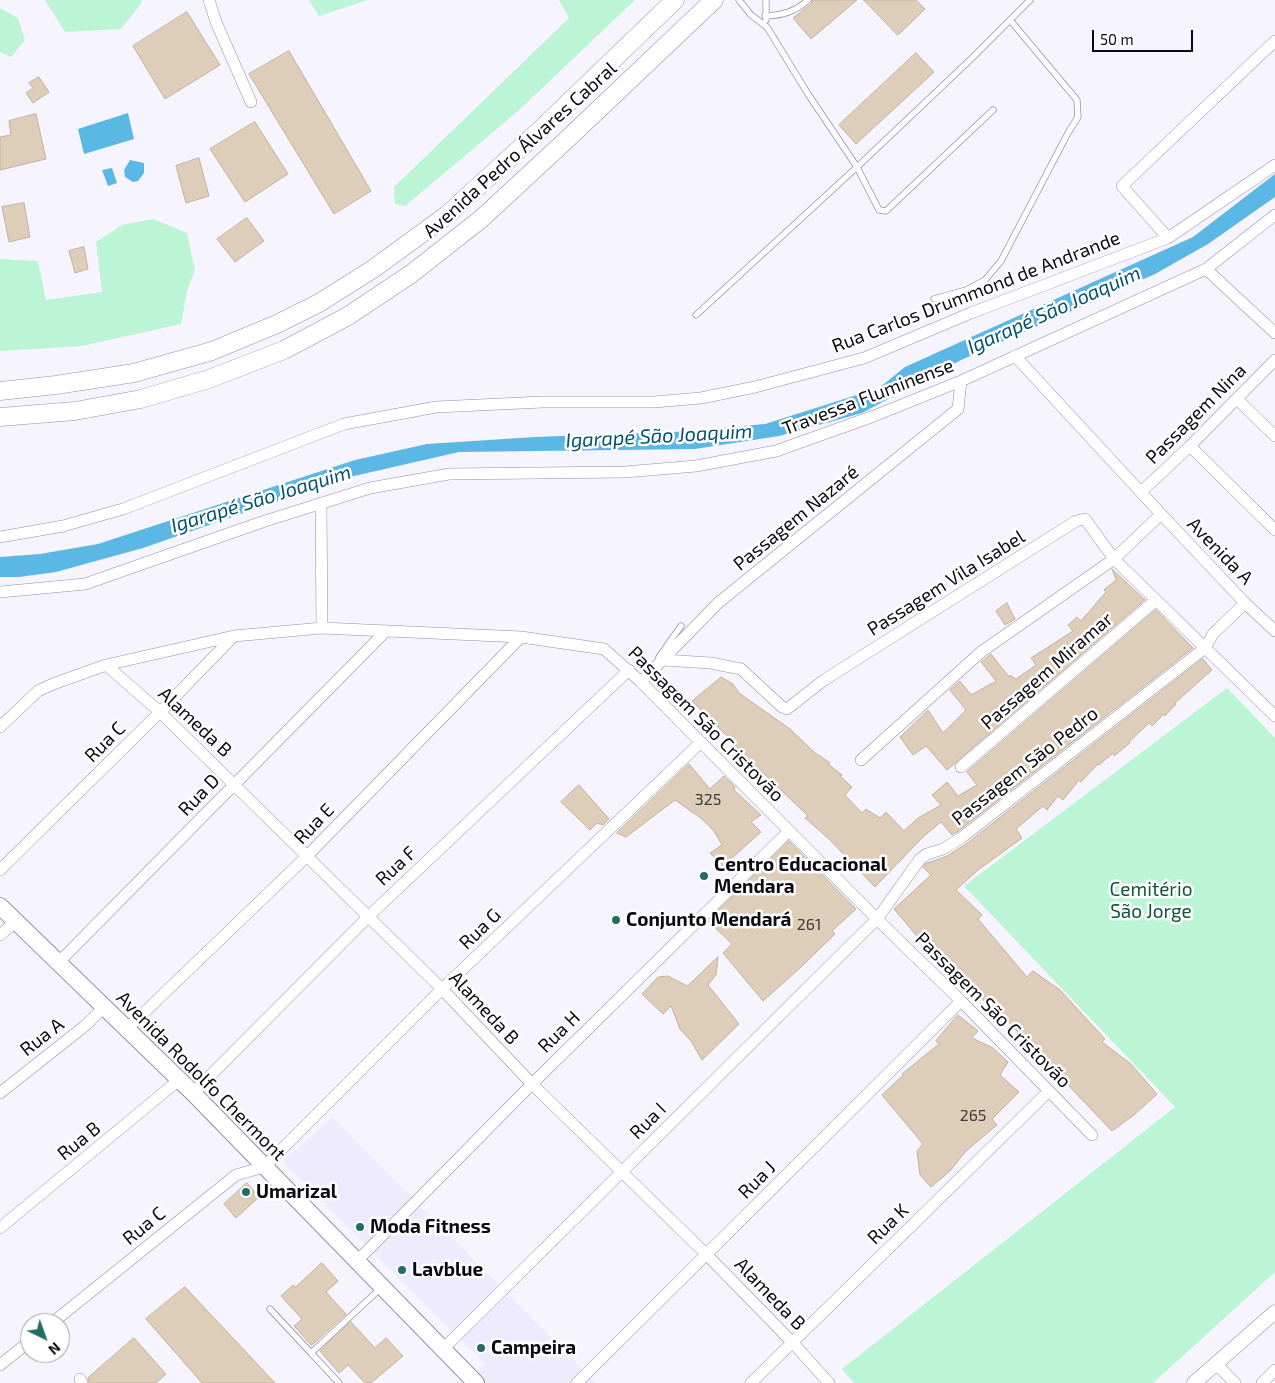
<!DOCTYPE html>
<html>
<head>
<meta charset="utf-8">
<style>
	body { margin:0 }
	#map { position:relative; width:1275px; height:1383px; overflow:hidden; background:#f6f4fe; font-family:"Exo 2",sans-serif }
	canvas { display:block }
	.north { position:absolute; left:20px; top:1313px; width:50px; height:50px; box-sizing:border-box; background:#fff; border:1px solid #9e9da0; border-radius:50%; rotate:138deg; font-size:14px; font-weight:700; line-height:20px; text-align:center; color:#0c0b12 }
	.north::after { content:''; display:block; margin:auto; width:18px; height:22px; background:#236d67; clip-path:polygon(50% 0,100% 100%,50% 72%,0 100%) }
	.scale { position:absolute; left:1092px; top:30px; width:101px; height:22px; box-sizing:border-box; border:2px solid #0c0b12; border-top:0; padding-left:6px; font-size:15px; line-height:18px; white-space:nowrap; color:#0c0b12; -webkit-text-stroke:4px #fff; paint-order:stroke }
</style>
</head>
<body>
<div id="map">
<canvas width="1275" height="1383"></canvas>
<div class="north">N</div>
<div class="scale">50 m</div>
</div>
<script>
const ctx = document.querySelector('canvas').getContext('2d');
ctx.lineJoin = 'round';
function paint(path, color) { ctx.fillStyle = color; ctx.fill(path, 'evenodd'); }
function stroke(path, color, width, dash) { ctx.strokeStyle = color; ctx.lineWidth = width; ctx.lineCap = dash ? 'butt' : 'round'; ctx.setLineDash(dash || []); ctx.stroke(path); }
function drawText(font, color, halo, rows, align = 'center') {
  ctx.font = font + ' "Exo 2",sans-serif'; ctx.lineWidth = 5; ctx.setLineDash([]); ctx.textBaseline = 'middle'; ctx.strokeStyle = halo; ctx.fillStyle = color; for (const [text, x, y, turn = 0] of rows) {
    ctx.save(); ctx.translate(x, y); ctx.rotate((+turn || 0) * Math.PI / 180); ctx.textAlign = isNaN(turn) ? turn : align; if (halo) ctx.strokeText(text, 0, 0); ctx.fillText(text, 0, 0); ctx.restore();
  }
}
const built = new Path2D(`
	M 332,1117 L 596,1383 L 466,1383 L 486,1365 L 283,1162 Z`);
const green = new Path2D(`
	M 45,0 L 142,0 L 141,4 L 121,29 L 65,32 Z
	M 309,0 L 367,0 L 319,16 Z
	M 559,0 L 635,0 L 517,112 L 405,206 L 395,204 L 394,187 L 569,18 Z
	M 0,8 L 18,18 L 25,40 L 11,57 L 0,52 Z
	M 153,219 L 187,233 L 195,270 L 187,291 L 181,324 L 82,346 L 0,351 L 0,259 L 38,261 L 46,300 L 102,292 L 96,242 L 122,225 Z
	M 1227,688 L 1275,738 L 1275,1272 L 1153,1383 L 854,1383 L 842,1369 L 1175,1107 L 964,886 Z`);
const water = new Path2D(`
	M 128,113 L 134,139 L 84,154 L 78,129 Z
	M 130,160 L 144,163 L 144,173 L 138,181 L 133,182 L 125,177 L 124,170 Z
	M 112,168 L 117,183 L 108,186 L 102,170 Z
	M 1275,174 L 1275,197 L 1208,244 L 1155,274 L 961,360 L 862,413 L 779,436 L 695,449 L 459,452 L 341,479 L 143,548 L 56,572 L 19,577 L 0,577 L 0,557 L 40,554 L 98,544 L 355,460 L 427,444 L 535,437 L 674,432 L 765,424 L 879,388 L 905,367 L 1193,237 Z`);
const building = new Path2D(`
	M 813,0 L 857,0 L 811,39 L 793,18 L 811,4 Z
	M 864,0 L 916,0 L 925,9 L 898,35 Z
	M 187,12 L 220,65 L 165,99 L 133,46 Z
	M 289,51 L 371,191 L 334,214 L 249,74 Z
	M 916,53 L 934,72 L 856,144 L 839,125 Z
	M 39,77 L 49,92 L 33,103 L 26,93 L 33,88 L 29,83 Z
	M 36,114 L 46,159 L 0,170 L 0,137 L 11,135 L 9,121 Z
	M 255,122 L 288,174 L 245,202 L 210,149 Z
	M 199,158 L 209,196 L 186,203 L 176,166 Z
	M 24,203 L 30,237 L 9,242 L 2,207 Z
	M 247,218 L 264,241 L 235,262 L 217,239 Z
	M 84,247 L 88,269 L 75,273 L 69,251 Z
	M 1112,569 L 1145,600 L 947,770 L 926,746 L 913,755 L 900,737 L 927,711 L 928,710 L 943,733 L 966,710 L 950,690 L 960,681 L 971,695 L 996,681 L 981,662 L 991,654 L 1009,677 L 1010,675 L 1016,679 L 1036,665 L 1031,658 L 1073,631 L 1068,625 L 1077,617 L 1081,621 L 1106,592 L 1104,590 L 1116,580 Z
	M 1007,603 L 1015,619 L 1005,625 L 996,611 Z
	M 1156,610 L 1193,648 L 957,832 L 952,835 L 941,822 L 923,837 L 875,887 L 829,839 L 805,818 L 808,816 L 759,769 L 757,770 L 729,738 L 692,701 L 721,677 L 733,684 L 739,693 L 790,729 L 814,752 L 830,763 L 828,764 L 842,775 L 840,776 L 852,787 L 845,795 L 862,813 L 866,809 L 880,818 L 886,812 L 904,831 L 918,818 L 941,805 L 932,795 L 947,782 L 958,796 L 977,785 L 967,772 Z
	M 1203,659 L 1212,670 L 1175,703 L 1176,704 L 1165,716 L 1164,714 L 1152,726 L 1149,723 L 1129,742 L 1130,743 L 1114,756 L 1113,753 L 1099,765 L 1098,764 L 1081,782 L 1079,780 L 1063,800 L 1058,796 L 1047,810 L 1043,806 L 1016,829 L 1022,838 L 978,870 L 956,890 L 982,915 L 978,919 L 1027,977 L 1033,971 L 1060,990 L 1105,1039 L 1102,1042 L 1131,1064 L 1157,1094 L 1134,1115 L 1112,1131 L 1066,1083 L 1068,1081 L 1041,1059 L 996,1007 L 993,1010 L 966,982 L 962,986 L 941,961 L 943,959 L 921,941 L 894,909 L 931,875 L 923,867 L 925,864 L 947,856 L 966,844 Z
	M 689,764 L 710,789 L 724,776 L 735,787 L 734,790 L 761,815 L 751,822 L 761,832 L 723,866 L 710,853 L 722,845 L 714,831 L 702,819 L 675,800 L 626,837 L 617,833 Z
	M 579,785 L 609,819 L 603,825 L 597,823 L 590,830 L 561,802 Z
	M 789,841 L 856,909 L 832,931 L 835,934 L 800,968 L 763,1001 L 723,953 L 732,944 L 708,921 Z
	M 718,957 L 716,975 L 708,985 L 739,1024 L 702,1060 L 691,1041 L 680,1029 L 671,1006 L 663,1014 L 642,994 L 658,977 L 668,976 L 687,986 Z
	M 958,1015 L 978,1031 L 972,1038 L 993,1048 L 1008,1062 L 1000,1075 L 1019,1092 L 992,1119 L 997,1125 L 966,1151 L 950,1171 L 931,1187 L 920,1175 L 917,1151 L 923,1144 L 882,1095 L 903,1075 L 902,1074 L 939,1044 L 936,1041 Z
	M 247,1183 L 259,1197 L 236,1218 L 224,1204 Z
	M 322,1263 L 338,1281 L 326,1292 L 346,1314 L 313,1344 L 311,1345 L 294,1326 L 302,1319 L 281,1296 L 293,1285 L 295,1287 Z
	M 185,1287 L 275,1383 L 202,1383 L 146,1319 Z
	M 351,1322 L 375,1348 L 386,1338 L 403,1356 L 371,1383 L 365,1383 L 348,1365 L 339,1373 L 320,1351 Z
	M 134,1338 L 166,1374 L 156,1383 L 89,1383 L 88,1378 Z`);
const service = new Path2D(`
	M 766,0 L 766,20
	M 765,16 C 783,15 795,12 808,0
	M 1010,20 L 1030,0
	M 934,299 L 966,290 L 985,280 L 1001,261 L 1068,133 L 1078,117 L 1077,100 L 1010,20 L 970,60 L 857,167 L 879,210 L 886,211 L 993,110
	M 696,315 L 857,167 L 808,94 L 767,27 L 751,15 L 739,0
	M 659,657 L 681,626
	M 270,1309 L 311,1353
	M 339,1383 L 311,1353 L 382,1287`);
const minor = new Path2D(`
	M 209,0 L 216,22 L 251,102
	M 1168,238 L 1122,186 L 1275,41
	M 1206,269 L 1275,333
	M 1015,356 L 1161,514 L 1245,603 L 1275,631
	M 1237,399 L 1275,436
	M 1190,446 L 1275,530
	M 1141,492 L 1190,446 L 1275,360
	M 321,503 L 322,628
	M 0,537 L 63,526 L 123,509 L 344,424 L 436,407 L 543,402 L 654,402 L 701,398 L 755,387 L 864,358 L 971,313 L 1168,238 L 1275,165
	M 0,592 L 85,584 L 262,522 L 370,488 L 449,474 L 625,472 L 696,466 L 776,451 L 874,416 L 961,381 L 1206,269 L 1275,215
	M 663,660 L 711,663 L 741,669 L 782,707 L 787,709 L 824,680 L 1076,521 L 1085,519 L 1114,559 L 1275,716
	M 106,665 L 160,712 L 442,989 L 532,1084 L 707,1255 L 792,1342 L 829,1383
	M 641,682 L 718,603 L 958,409 L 961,381
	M 0,727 L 38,691 L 53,684 L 106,665 L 234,636 L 322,628 L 521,637 L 604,649 L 641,682 L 877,919 L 961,1001 L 1092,1135
	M 861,760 L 981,652 L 1114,559 L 1161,514
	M 961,767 L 1155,601
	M 0,870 L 160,712 L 234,636
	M 0,935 L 16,921
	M 58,963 L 386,631
	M 127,1029 L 306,857 L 521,637
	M 0,1093 L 86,1025 L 104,1007
	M 193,1093 L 369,916 L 629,670
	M 0,1228 L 179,1080
	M 357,1261 L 532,1084 L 789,831
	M 52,1323 L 236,1175 L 264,1167 L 442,989 L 701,742
	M 444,1348 L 877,919 L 920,859 L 927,854 L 943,849 L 961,838 L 1205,648 L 1213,634 L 1245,603
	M 1216,1364 L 1235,1383
	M 0,1365 L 30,1341
	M 80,1379 L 82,1383
	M 577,1383 L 961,1001
	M 751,1383 L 1049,1091
	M 1262,1383 L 1275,1370`);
const tertiary = new Path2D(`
	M 1194,1383 L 1275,1312`);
const secondary = new Path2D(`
	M 0,906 L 193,1093 L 476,1383`);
const primary = new Path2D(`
	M 0,391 L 56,385 L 134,373 L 212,351 L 277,324 L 319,303 L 373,269 L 447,215 L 539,131 L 675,0
	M 0,417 L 75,411 L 141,399 L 209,379 L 284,350 L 348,316 L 411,274 L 481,219 L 561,145 L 714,0`);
const markers = [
	[704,876,5,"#236d67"],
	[616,920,5,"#236d67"],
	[246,1192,5,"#236d67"],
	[360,1227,5,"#236d67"],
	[402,1270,5,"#236d67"],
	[481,1348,5,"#236d67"]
];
const numberNames = [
	["325",708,800],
	["261",809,925],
	["265",973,1116]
];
const streetNames = [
	["Avenida Pedro Álvares Cabral",520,150,-42],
	["Rua Carlos Drummond de Andrande",976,292,-21],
	["Travessa Fluminense",868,397,-21],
	["Passagem Nina",1196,414,-45],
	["Passagem Nazaré",796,518,-39],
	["Avenida A",1220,551,46],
	["Passagem Vila Isabel",946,583,-32],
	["Passagem Miramar",1047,671,-41],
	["Alameda B",195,722,43],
	["Passagem São Cristovão",706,724,45],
	["Rua C",105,742,-45],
	["Passagem São Pedro",1025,766,-38],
	["Rua D",199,795,-46],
	["Rua E",314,824,-46],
	["Rua F",396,866,-43],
	["Rua G",480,929,-44],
	["Alameda B",484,1008,47],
	["Passagem São Cristovão",993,1010,45],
	["Rua H",559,1032,-45],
	["Rua A",42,1037,-38],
	["Avenida Rodolfo Chermont",201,1076,45],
	["Rua I",648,1121,-45],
	["Rua B",79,1141,-39],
	["Rua J",757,1180,-45],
	["Rua K",888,1224,-44],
	["Rua C",144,1226,-39],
	["Alameda B",770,1294,46]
];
const poiNames = [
	["Centro Educacional",714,865],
	["Mendara",714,887],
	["Conjunto Mendará",626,920],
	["Umarizal",256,1192],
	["Moda Fitness",370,1227],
	["Lavblue",412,1270],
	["Campeira",491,1348]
];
const parkNames = [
	["Cemitério",1151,890],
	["São Jorge",1151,912]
];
const waterNames = [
	["Igarapé São Joaquim",1054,310,-24],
	["Igarapé São Joaquim",659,436,-3],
	["Igarapé São Joaquim",261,499,-17]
];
paint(built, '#efebfe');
paint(green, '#bcf5d6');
paint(water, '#5bb7e3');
paint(building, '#ddcdb9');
stroke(building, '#c2b29f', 1);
stroke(service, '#9490a5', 7);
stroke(minor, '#9490a5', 12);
stroke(tertiary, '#9490a5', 15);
stroke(secondary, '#9490a5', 18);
stroke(primary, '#9490a5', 19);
stroke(service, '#fff', 5.5);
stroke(minor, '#fff', 11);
stroke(tertiary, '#fff', 14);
stroke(secondary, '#fff', 16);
stroke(primary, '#fff', 18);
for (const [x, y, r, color] of markers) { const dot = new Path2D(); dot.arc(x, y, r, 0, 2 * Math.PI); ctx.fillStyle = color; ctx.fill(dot); stroke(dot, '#fff', 2); }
drawText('16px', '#403c3c', null, numberNames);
drawText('19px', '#0c0b12', '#fff', streetNames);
drawText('bold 19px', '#0c0b12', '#fff', poiNames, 'left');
drawText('19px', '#115639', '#fff', parkNames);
drawText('italic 20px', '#025270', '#fff', waterNames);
</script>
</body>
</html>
